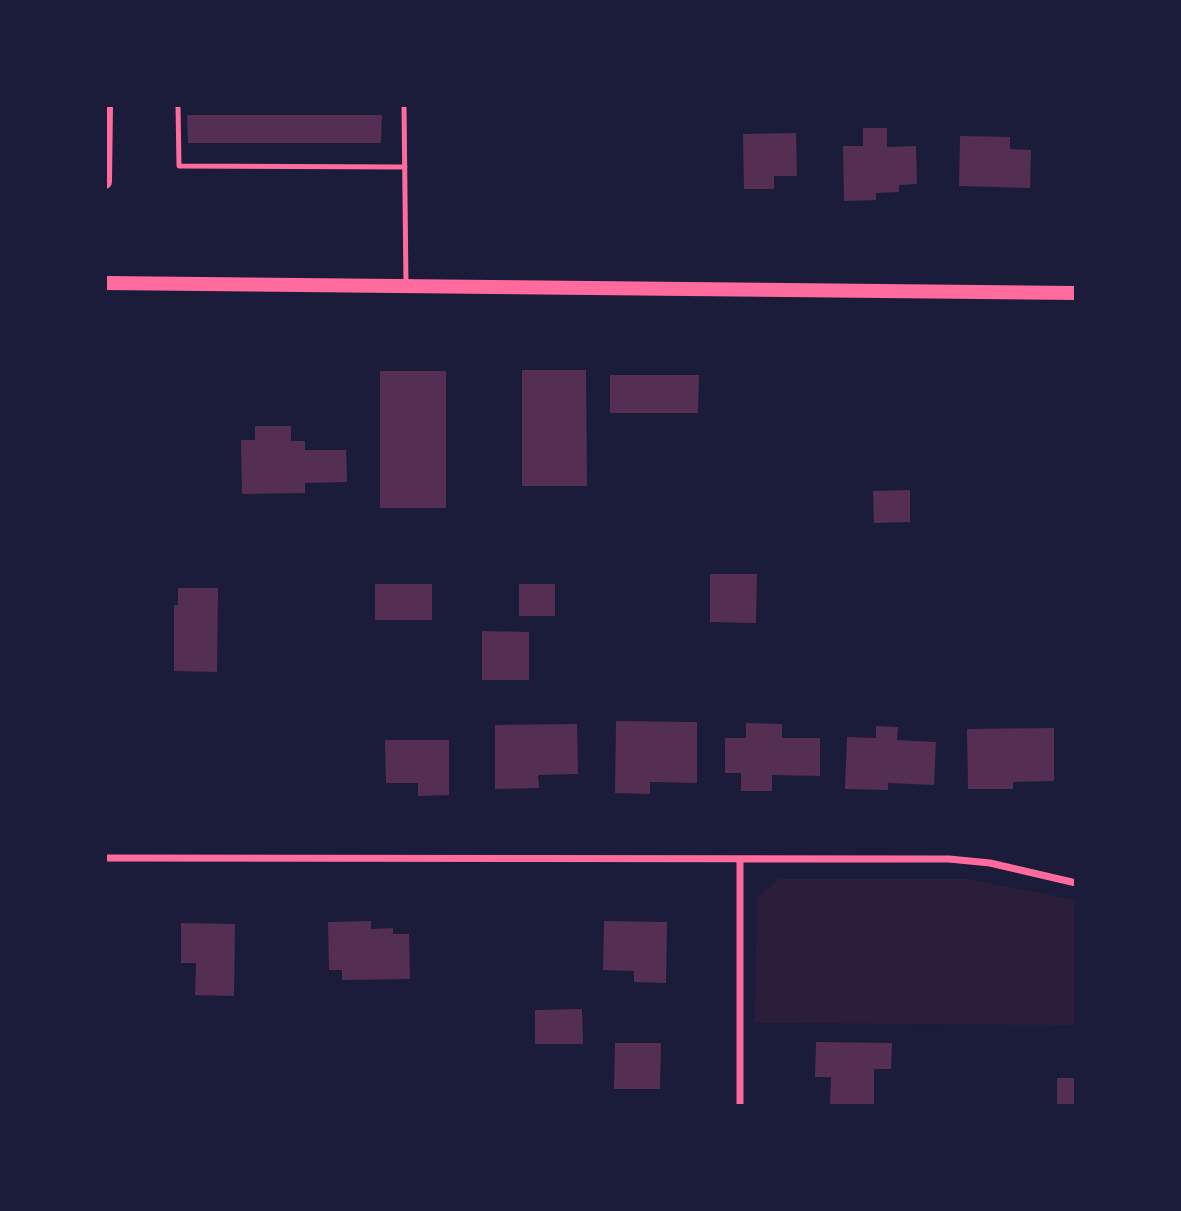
<!DOCTYPE html>
<html>
<head>
<meta charset="utf-8">
<style>
	body { margin:0 }
	#map { position:relative; width:1181px; height:1211px; overflow:hidden; background:#1b1b3a; font-family:"Golos Text",sans-serif }
	canvas { display:block }
	.frame { position:absolute; inset:0; border:107px solid #1b1b3a; pointer-events:none }
</style>
</head>
<body>
<div id="map">
<canvas width="1181" height="1211"></canvas>
<div class="frame"></div>
</div>
<script>
const ctx = document.querySelector('canvas').getContext('2d');
ctx.lineJoin = 'round';
function paint(path, color) { ctx.fillStyle = color; ctx.fill(path, 'evenodd'); }
function stroke(path, color, width, dash) { ctx.strokeStyle = color; ctx.lineWidth = width; ctx.lineCap = dash ? 'butt' : 'round'; ctx.setLineDash(dash || []); ctx.stroke(path); }
const green = new Path2D(`
	M 779,879 L 968,879 L 1076,900 L 1076,1025 L 755,1023 L 757,898 Z`);
const building = new Path2D(`
	M 187,115 L 382,115 L 381,143 L 188,143 Z
	M 863,128 L 887,128 L 887,147 L 916,146 L 917,184 L 899,185 L 899,192 L 876,193 L 876,200 L 844,201 L 843,146 L 863,146 Z
	M 796,133 L 797,176 L 774,176 L 774,189 L 744,189 L 743,134 Z
	M 960,136 L 1010,137 L 1010,149 L 1031,150 L 1030,188 L 959,186 Z
	M 522,370 L 586,370 L 587,486 L 522,486 Z
	M 380,371 L 446,371 L 446,508 L 380,508 Z
	M 610,375 L 699,375 L 698,413 L 610,413 Z
	M 255,426 L 291,426 L 291,441 L 305,441 L 305,450 L 346,450 L 347,482 L 305,483 L 305,493 L 242,494 L 241,440 L 255,440 Z
	M 910,490 L 910,522 L 874,523 L 873,491 Z
	M 710,574 L 757,574 L 756,623 L 710,622 Z
	M 375,584 L 432,584 L 432,620 L 375,620 Z
	M 519,584 L 555,584 L 555,616 L 519,616 Z
	M 178,588 L 218,588 L 217,672 L 174,671 L 174,605 L 178,605 Z
	M 482,631 L 529,632 L 529,680 L 482,680 Z
	M 616,721 L 697,722 L 697,783 L 650,782 L 650,794 L 615,793 Z
	M 746,723 L 782,724 L 782,738 L 820,738 L 820,776 L 772,775 L 772,791 L 741,791 L 741,773 L 725,773 L 725,738 L 746,738 Z
	M 577,724 L 578,774 L 538,775 L 539,788 L 495,789 L 495,725 Z
	M 876,726 L 898,727 L 897,740 L 936,742 L 934,785 L 888,783 L 888,790 L 845,789 L 847,737 L 876,738 Z
	M 1054,728 L 1054,781 L 1013,782 L 1013,789 L 968,789 L 967,729 Z
	M 385,740 L 449,740 L 449,795 L 418,796 L 418,783 L 386,783 Z
	M 371,921 L 371,929 L 393,928 L 393,934 L 409,934 L 410,979 L 342,980 L 342,970 L 329,970 L 328,922 Z
	M 604,921 L 667,922 L 666,983 L 634,982 L 634,971 L 603,970 Z
	M 181,923 L 235,924 L 234,996 L 195,995 L 196,963 L 181,963 Z
	M 582,1009 L 583,1044 L 535,1044 L 535,1010 Z
	M 816,1042 L 892,1043 L 891,1069 L 874,1069 L 874,1106 L 830,1106 L 831,1077 L 815,1077 Z
	M 615,1043 L 661,1043 L 660,1089 L 614,1089 Z
	M 1057,1078 L 1074,1078 L 1074,1106 L 1057,1106 Z`);
const service = new Path2D(`
	M 178,105 L 179,166 L 405,167
	M 404,105 L 406,286`);
const minor = new Path2D(`
	M 105,858 L 949,859 L 990,863 L 1076,883
	M 740,1106 L 740,859`);
const secondary = new Path2D(`
	M 105,182 L 106,105
	M 105,283 L 1076,293`);
paint(green, '#2a1e3b');
paint(building, '#542f53');
stroke(service, '#ff6b9d', 5);
stroke(minor, '#ff6b9d', 7);
stroke(secondary, '#ff6b9d', 14);
</script>
</body>
</html>
